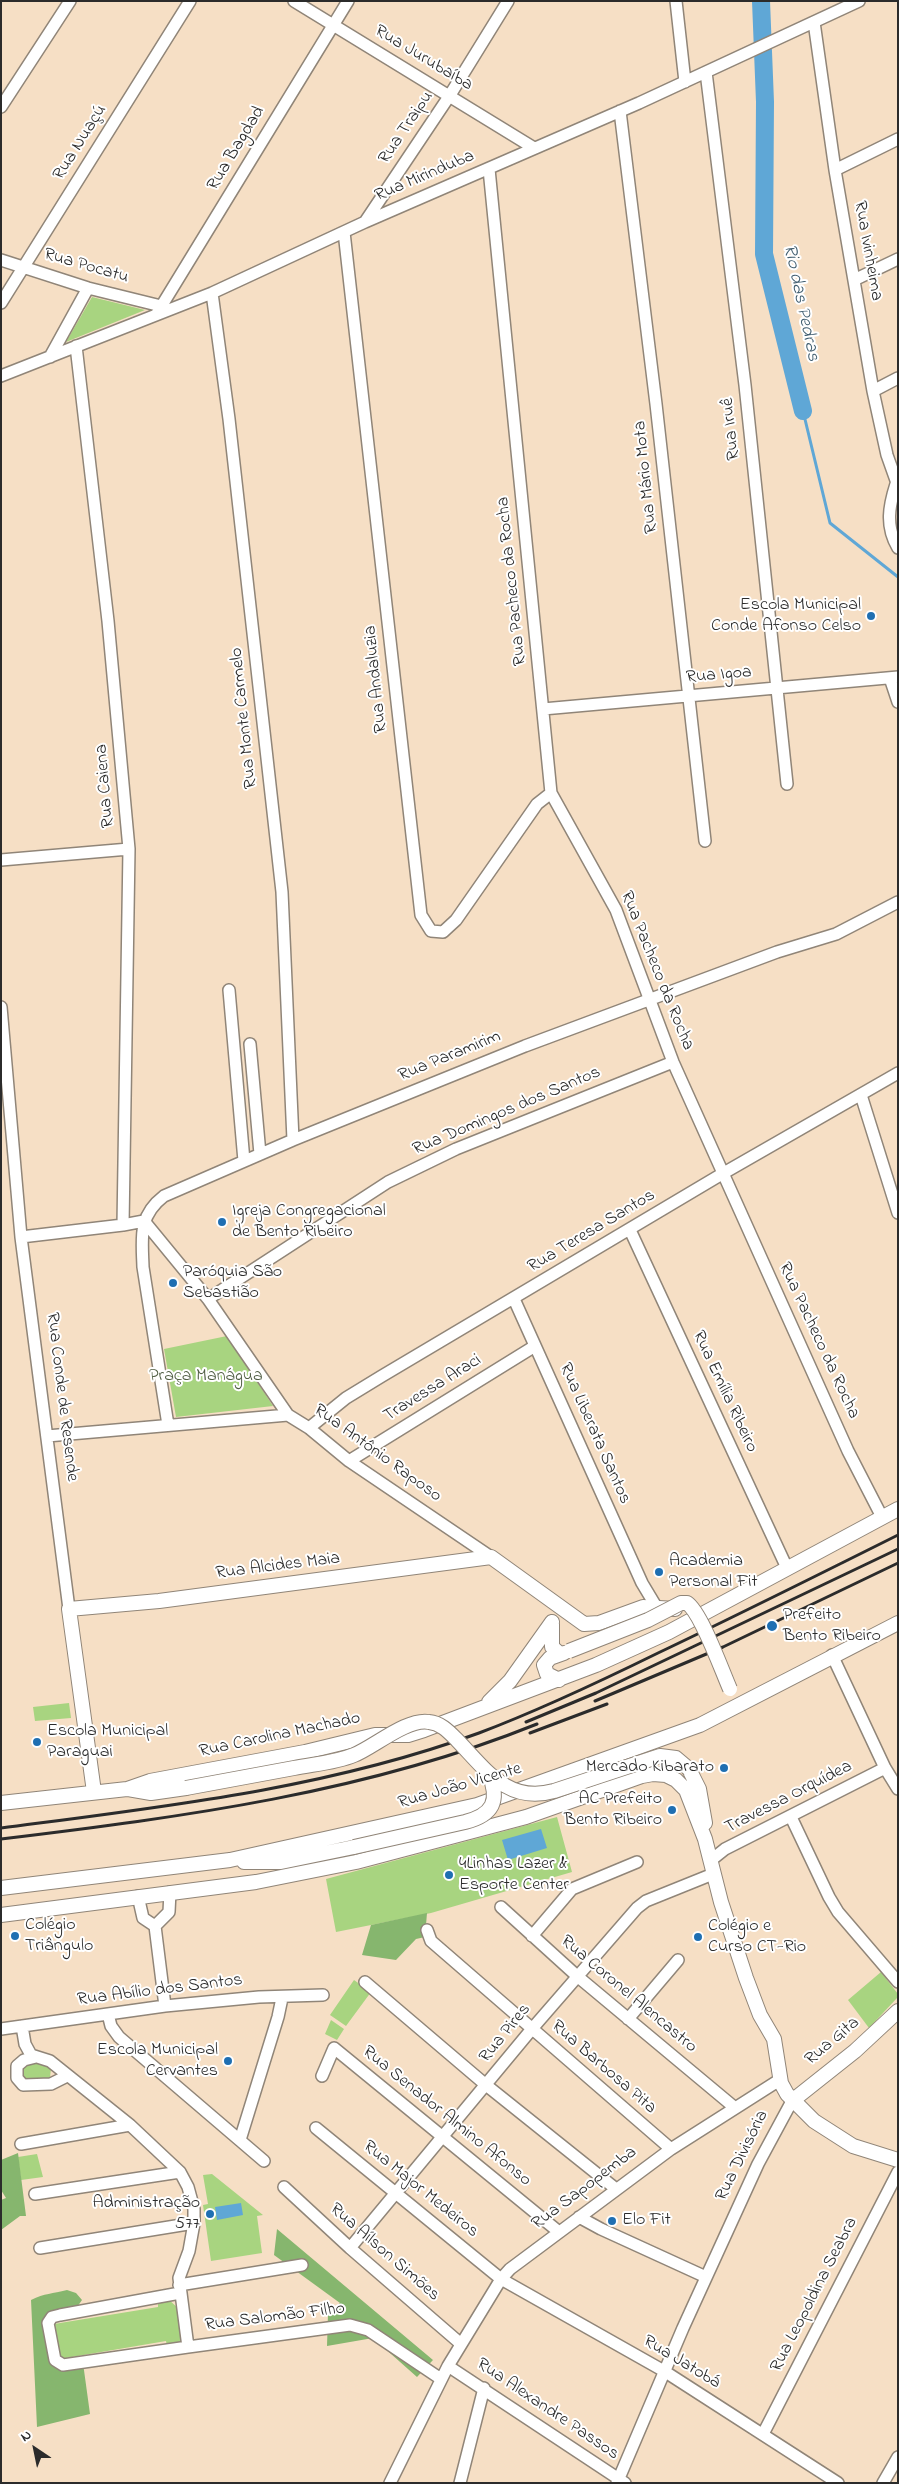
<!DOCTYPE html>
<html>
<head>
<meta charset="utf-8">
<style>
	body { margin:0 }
	#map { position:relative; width:899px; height:2484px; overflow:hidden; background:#f6dfc5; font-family:"Indie Flower",sans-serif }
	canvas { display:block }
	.frame { position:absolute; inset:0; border:2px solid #2b2b2b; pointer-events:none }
	.north { position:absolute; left:10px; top:2424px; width:50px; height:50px; -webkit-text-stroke:4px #fff; paint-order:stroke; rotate:326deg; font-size:14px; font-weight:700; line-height:20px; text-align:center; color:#2b2b2b }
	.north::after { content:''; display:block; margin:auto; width:18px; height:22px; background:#2b2b2b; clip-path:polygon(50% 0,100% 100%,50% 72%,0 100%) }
</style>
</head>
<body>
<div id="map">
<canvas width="899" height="2484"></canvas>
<div class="frame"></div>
<div class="north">N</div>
</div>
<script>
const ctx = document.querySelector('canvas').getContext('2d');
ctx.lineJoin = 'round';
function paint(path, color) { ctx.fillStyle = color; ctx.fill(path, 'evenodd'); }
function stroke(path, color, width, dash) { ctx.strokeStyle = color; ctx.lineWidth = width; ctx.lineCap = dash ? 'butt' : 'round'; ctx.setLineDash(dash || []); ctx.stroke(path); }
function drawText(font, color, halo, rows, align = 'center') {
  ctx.font = font + ' "Indie Flower",sans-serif'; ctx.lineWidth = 4; ctx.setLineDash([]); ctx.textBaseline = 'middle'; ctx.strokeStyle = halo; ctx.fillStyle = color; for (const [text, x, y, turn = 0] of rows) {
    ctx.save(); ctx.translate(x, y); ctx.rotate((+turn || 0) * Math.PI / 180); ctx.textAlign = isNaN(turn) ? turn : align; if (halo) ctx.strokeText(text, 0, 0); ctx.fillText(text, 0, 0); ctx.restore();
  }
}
const green = new Path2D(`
	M 92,297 L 145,310 L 66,342 Z
	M 227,1336 L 273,1406 L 176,1417 L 164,1349 Z
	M 69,1703 L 71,1718 L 35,1721 L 33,1707 Z
	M 557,1817 L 572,1872 L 431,1913 L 336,1932 L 326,1879 Z
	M 881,1972 L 898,1994 L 897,1998 L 869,2028 L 848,2000 Z
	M 354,1980 L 371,1992 L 346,2026 L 330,2015 Z
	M 331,2020 L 344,2029 L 337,2040 L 325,2034 Z
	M 40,2062 L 51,2068 L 50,2078 L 44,2081 L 23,2079 L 22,2066 Z
	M 37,2154 L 43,2177 L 21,2180 L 18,2157 Z
	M 212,2174 L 263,2215 L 257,2216 L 262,2253 L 211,2261 L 203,2205 L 208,2204 L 203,2175 Z
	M 168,2299 L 179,2309 L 182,2340 L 177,2346 L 167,2347 L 166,2341 L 60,2359 L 54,2324 L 158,2307 L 158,2301 Z`);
const forest = new Path2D(`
	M 427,1913 L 425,1937 L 416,1939 L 396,1960 L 362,1955 L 371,1925 Z
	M 18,2153 L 26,2216 L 20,2216 L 1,2230 L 1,2200 L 6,2198 L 1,2190 L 1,2160 Z
	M 277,2229 L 433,2360 L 417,2377 L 373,2338 L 327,2346 L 328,2314 L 340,2303 L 274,2255 Z
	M 67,2290 L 76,2293 L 82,2300 L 75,2310 L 49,2315 L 55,2360 L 83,2363 L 90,2414 L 37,2427 L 31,2300 C 45,2293 52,2294 67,2290 Z`);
const water = new Path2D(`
	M 541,1829 L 547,1848 L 508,1860 L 502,1840 Z
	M 241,2203 L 243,2215 L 217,2220 L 215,2207 Z`);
const stream = new Path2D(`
	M 803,411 L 830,523 L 898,577`);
const river = new Path2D(`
	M 761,1 L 765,102 L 764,254 L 803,411`);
const minor = new Path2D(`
	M 294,1 L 534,148
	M 676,1 L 685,82
	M 814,22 L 835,170 L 873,391 L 887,455 L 898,486
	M 706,72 L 745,385 L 787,784
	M 1,107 L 70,1
	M 620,111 L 656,404 L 705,841
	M 489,169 L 551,793 L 616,910 L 673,1062 L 848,1451 L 882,1517
	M 835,170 L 898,139
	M 365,222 L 450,95 L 508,1
	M 344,232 L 421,915 L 431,931 L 443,932 L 456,920 L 537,804 L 551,793
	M 1,260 L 88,288 L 161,306
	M 854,280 L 898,259
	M 212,293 L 229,419 L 282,892 L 293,1140
	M 1,303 L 190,1
	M 156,315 L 348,1
	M 76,346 L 108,621 L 129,849 L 123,1225
	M 50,357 L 88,288
	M 1,376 L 212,293 L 365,222 L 639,103 L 859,1
	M 873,391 L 898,378
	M 896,484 C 889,506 885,526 898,548
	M 890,678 L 898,702
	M 543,709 L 898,677
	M 1,860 L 129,849
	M 229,990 L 244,1161
	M 1,1007 L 21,1237 L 69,1609
	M 250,1044 L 260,1154
	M 861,1095 L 898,1213
	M 144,1221 L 208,1299 L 288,1415
	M 630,1230 L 787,1568
	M 21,1237 L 123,1225 L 144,1221
	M 208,1299 L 388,1182 L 456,1149 L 673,1062
	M 514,1299 L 642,1583 L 657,1608
	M 168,1425 L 143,1267 C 142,1237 138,1216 164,1196 L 293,1140 L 525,1046 L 777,952 L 836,934 L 898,902
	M 309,1428 L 346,1398 L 382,1376 L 722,1174 L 898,1073
	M 47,1436 L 288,1415 L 309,1428 L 349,1461 L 491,1557
	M 349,1461 L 535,1346
	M 832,1655 L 885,1768 L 898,1789
	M 791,1817 L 829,1897 L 838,1912 L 898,1982
	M 710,1861 L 725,1849 L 885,1768
	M 138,1896 L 143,1918 L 155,1926
	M 501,1907 L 577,1976 L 734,2107
	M 155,1926 L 165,2006
	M 155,1926 L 169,1912 L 170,1892
	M 427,1930 L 431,1941 L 671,2149
	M 532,1936 L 572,1889 L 637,1862
	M 365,1982 L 486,2085 L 616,2189
	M 108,2014 L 111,2026 L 119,2037 L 264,2161
	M 628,2019 L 678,1960
	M 22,2026 L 25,2044 L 31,2055 L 50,2061 L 130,2125 L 180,2172 L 188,2187 L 194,2209 L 194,2223 L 189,2251 L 179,2278 L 188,2347 L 350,2325 L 368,2330 L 441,2379
	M 1,2029 L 165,2006 L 259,1997 L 323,1995
	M 36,2057 L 24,2060 L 17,2066 L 17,2078 L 23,2085 L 51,2084 L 67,2076
	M 322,2076 L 334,2048 L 559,2232
	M 316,2128 L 501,2279 L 664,2371 L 838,2483
	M 240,2140 L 278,2017 L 282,1998
	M 21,2144 L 130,2125
	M 284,2187 L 350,2248 L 461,2344
	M 35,2194 L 180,2172
	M 579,2217 L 601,2229 L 706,2277
	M 40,2248 L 194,2223
	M 350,2248 L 531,2030 L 637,1908 L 646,1901 L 713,1874
	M 179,2285 L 302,2265
	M 180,2293 L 60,2315 L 52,2317 L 48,2323 L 55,2360 L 63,2365 L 188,2347
	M 448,2366 L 625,2483
	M 763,2434 L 898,2172
	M 390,2483 L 448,2366 L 501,2279 L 510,2269 L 671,2149 L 781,2079
	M 460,2483 L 484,2388
	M 617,2483 L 683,2328 L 758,2164 L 792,2101
	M 883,2483 L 898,2457`);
const major = new Path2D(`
	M 552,1624 L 552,1647 L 560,1654
	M 559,1680 L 547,1674 L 544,1665 L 550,1658 L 564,1653
	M 489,1702 L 510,1681 L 552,1622
	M 689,1769 L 699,1789 L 705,1823
	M 128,1789 L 151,1793 L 186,1788
	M 94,1792 L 69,1609 L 159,1601 L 491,1557 L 584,1624 L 599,1623 L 643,1607 L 675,1609
	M 1,1803 L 127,1789 L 150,1781 L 305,1752 L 375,1735 L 408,1735 L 424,1730 L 596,1665 L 669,1632 L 898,1509
	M 244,1862 L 281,1862 L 354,1847
	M 1,1888 L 230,1860 L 477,1805 L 700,1725 L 898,1623
	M 1,1915 L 256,1882 L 356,1862 L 526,1817 L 642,1776 L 653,1774 L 666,1775 L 676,1780 L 686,1790 L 705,1839 L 721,1902 L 746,1978 L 760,2015 L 774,2039 L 781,2083 L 787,2094 L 814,2121 L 853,2146 L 898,2160
	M 792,2101 L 855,2051 L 898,2011`);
const rail = new Path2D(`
	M 595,1701 L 723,1647 L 898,1563
	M 526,1722 L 596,1693 L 898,1549
	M 530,1733 L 607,1704
	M 1,1828 C 162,1807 326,1789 479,1733 C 540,1710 599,1682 658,1653 C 738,1615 818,1575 898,1535
	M 1,1839 C 183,1817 366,1793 537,1724`);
const majorBridge = new Path2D(`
	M 569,1651 L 648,1620 L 681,1603 L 687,1603 C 701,1612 722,1671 730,1689
	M 186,1788 C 222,1781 258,1775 294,1768 C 314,1764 335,1763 354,1755 C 374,1747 407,1718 429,1722 C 441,1723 449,1732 457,1740 C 486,1770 508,1804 554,1791 L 660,1756 L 676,1758 L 689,1769
	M 354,1847 L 465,1822 C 493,1815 500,1801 489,1774`);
const markers = [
	[871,616,5,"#1f6fb2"],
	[222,1222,5,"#1f6fb2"],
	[173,1283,5,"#1f6fb2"],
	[659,1572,5,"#1f6fb2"],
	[772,1626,6,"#1f6fb2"],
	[37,1742,5,"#1f6fb2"],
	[724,1768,5,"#1f6fb2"],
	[672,1810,5,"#1f6fb2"],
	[449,1875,5,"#1f6fb2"],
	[15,1936,5,"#1f6fb2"],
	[698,1937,5,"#1f6fb2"],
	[228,2061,5,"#1f6fb2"],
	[210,2214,5,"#1f6fb2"],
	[612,2221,5,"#1f6fb2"]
];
const streetNames = [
	["Rua Jurubaíba",423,59,31],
	["Rua Traipu",407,128,-56],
	["Rua Nuaçú",81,143,-58],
	["Rua Bagdad",237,149,-59],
	["Rua Mirinduba",425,177,-23],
	["Rua Ivinheima",867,251,80],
	["Rua Pocatu",86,267,16],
	["Rua Iruê",732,429,-96],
	["Rua Mário Mota",647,477,-96],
	["Rua Pacheco da Rocha",513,581,-96],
	["Rua Igoa",719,676,-5],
	["Rua Andaluzia",377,679,-96],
	["Rua Monte Carmelo",245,718,-96],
	["Rua Caiena",106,786,-95],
	["Rua Pacheco da Rocha",656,971,68],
	["Rua Paramirim",450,1057,-22],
	["Rua Domingos dos Santos",507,1112,-23],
	["Rua Teresa Santos",592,1232,-31],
	["Rua Pacheco da Rocha",818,1341,65],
	["Travessa Araci",433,1389,-32],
	["Rua Emília Ribeiro",724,1392,65],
	["Rua Conde de Resende",61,1397,83],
	["Rua Liberata Santos",594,1434,66],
	["Rua Antônio Raposo",377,1454,36],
	["Rua Alcides Maia",278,1567,-7],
	["Rua Carolina Machado",280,1736,-12],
	["Rua João Vicente",460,1787,-16],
	["Travessa Orquídea",789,1798,-27],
	["Rua Abílio dos Santos",160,1991,-7],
	["Rua Coronel Alencastro",628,1995,40],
	["Rua Pires",506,2034,-51],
	["Rua Gita",833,2042,-40],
	["Rua Barbosa Pita",603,2068,41],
	["Rua Senador Almino Afonso",446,2117,39],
	["Rua Divisória",743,2156,-64],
	["Rua Sapopemba",585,2189,-37],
	["Rua Major Medeiros",420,2190,39],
	["Rua Aílson Simões",384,2253,41],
	["Rua Leopoldina Seabra",815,2295,-63],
	["Rua Salomão Filho",275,2318,-7],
	["Rua Jatobá",681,2363,31],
	["Rua Alexandre Passos",547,2410,34]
];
const poiNames = [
	["Escola Municipal",861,606,"right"],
	["Conde Afonso Celso",861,627,"right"],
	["Igreja Congregacional",232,1212],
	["de Bento Ribeiro",232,1233],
	["Paróquia São",183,1273],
	["Sebastião",183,1294],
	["Academia",669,1562],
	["Personal Fit",669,1583],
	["Prefeito",783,1616],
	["Bento Ribeiro",783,1637],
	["Escola Municipal",47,1732],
	["Paraguai",47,1753],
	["Mercado Kibarato",714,1768,"right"],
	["AC Prefeito",662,1800,"right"],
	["Bento Ribeiro",662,1821,"right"],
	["4Linhas Lazer &",459,1865],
	["Esporte Center",459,1886],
	["Colégio",25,1926],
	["Triângulo",25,1947],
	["Colégio e",708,1927],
	["Curso CT-Rio",708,1948],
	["Escola Municipal",218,2051,"right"],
	["Cervantes",218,2072,"right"],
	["Administração",200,2204,"right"],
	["577",200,2225,"right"],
	["Elo Fit",622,2221]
];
const parkNames = [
	["Praça Manágua",206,1377]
];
const waterNames = [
	["Rio das Pedras",800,303,78]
];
paint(green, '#a8d480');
paint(forest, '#86b66e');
paint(water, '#5fa7d6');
stroke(stream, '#5fa7d6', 3);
stroke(river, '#5fa7d6', 18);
stroke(minor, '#908578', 14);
stroke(major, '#908578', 16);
stroke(minor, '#fff', 11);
stroke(major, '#fff', 14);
stroke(rail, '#2b2b2b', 3);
stroke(majorBridge, '#908578', 16, []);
stroke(majorBridge, '#fff', 14);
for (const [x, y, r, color] of markers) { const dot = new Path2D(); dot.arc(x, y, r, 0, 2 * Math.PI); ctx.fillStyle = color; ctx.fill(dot); stroke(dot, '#fff', 2); }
drawText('18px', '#2b2b2b', '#fff', streetNames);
drawText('18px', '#2b2b2b', '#fff', poiNames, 'left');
drawText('18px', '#505e44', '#fff', parkNames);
drawText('italic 19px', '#405d6f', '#fff', waterNames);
</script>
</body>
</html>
